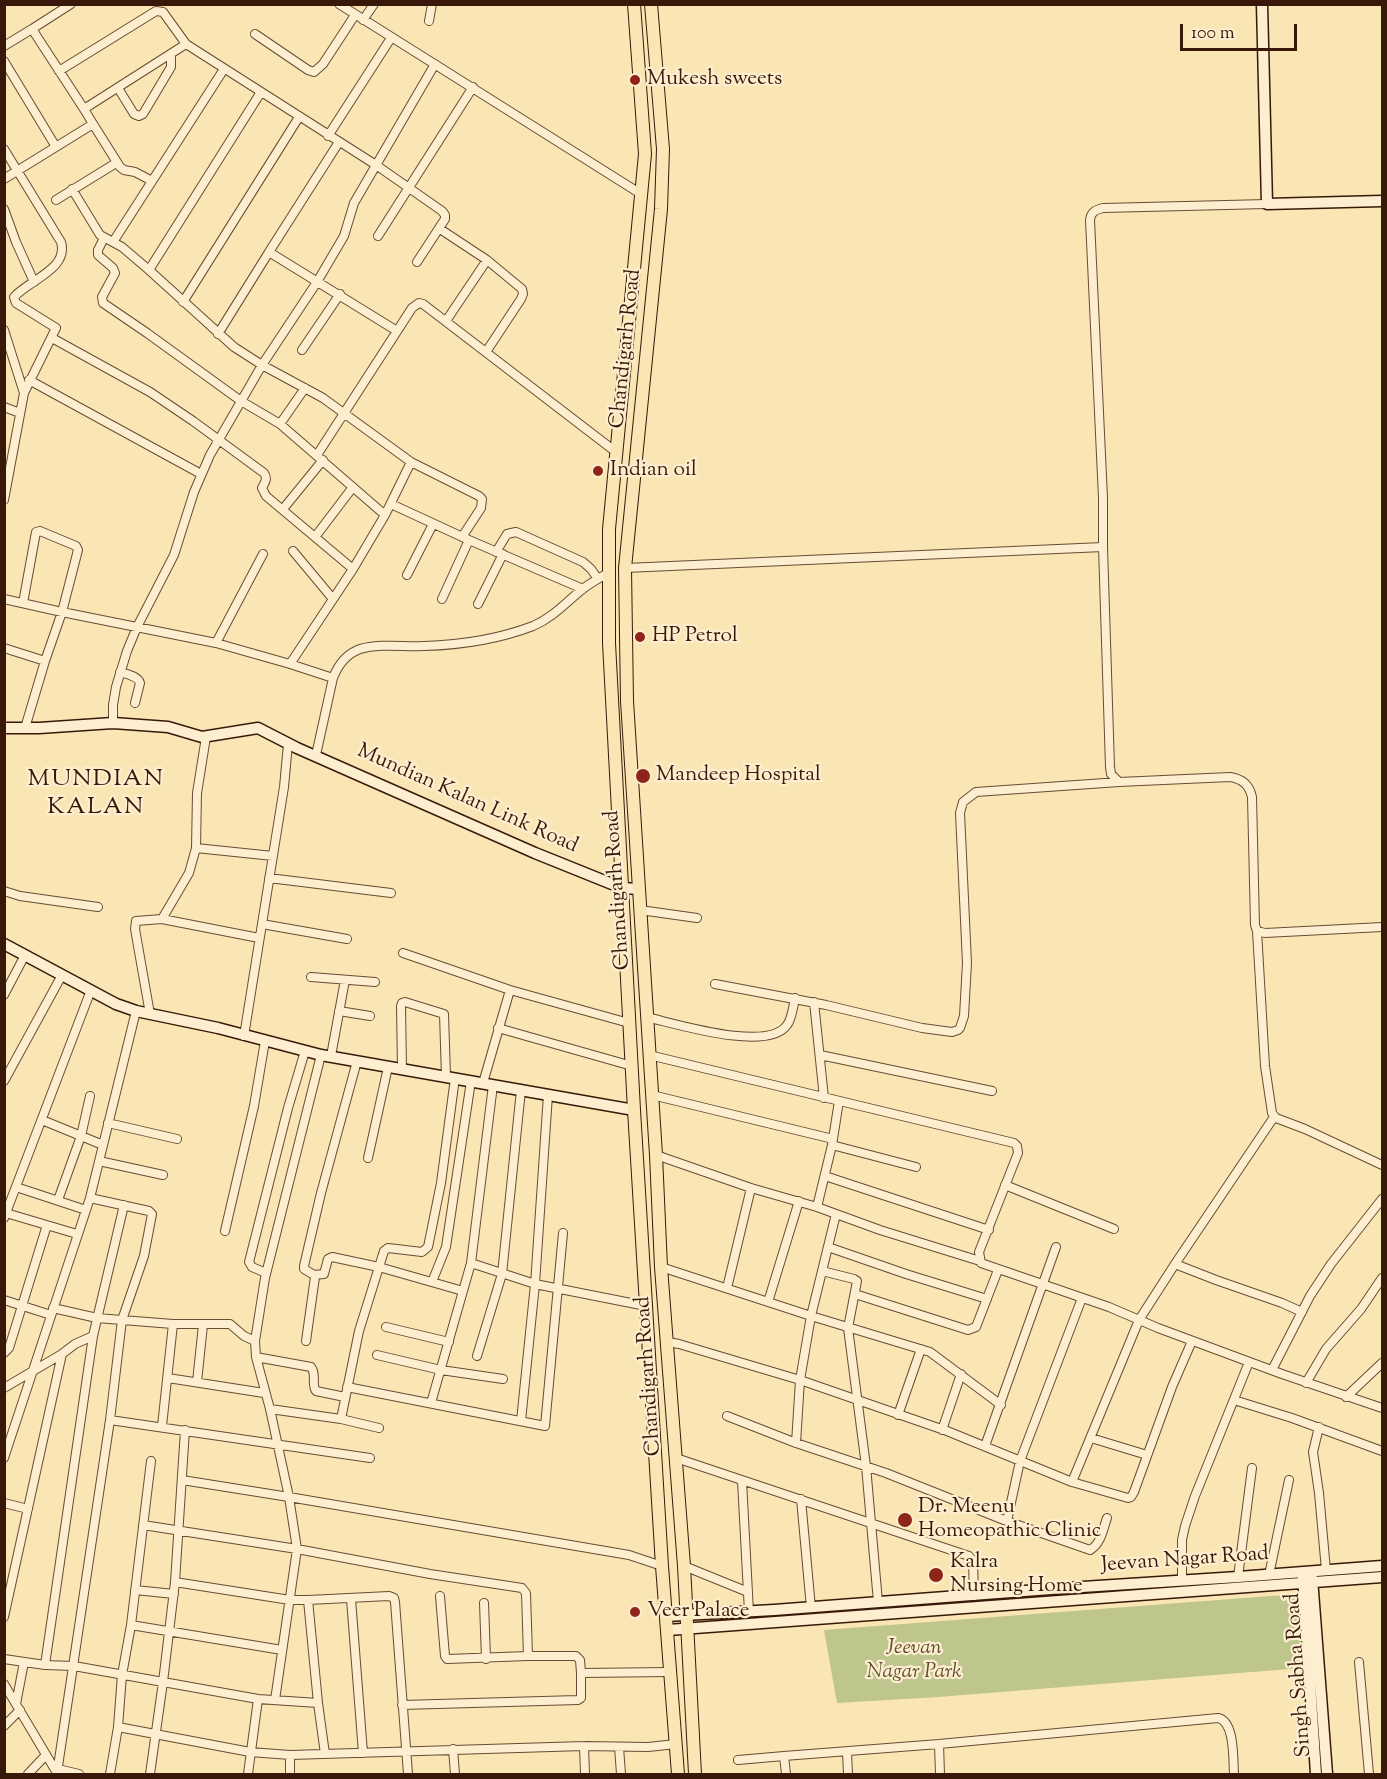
<!DOCTYPE html>
<html>
<head>
<meta charset="utf-8">
<style>
	body { margin:0 }
	#map { position:relative; width:1387px; height:1779px; overflow:hidden; background:#fae5b4; font-family:"Sorts Mill Goudy",serif }
	canvas { display:block }
	.frame { position:absolute; inset:0; border:6px solid #381909; pointer-events:none }
	.scale { position:absolute; left:1180px; top:24px; width:117px; height:27px; box-sizing:border-box; border:3px solid #381909; border-top:0; padding-left:8px; font-size:18px; line-height:21px; white-space:nowrap; color:#381909; -webkit-text-stroke:4px #fceece; paint-order:stroke }
</style>
</head>
<body>
<div id="map">
<canvas width="1387" height="1779"></canvas>
<div class="frame"></div>
<div class="scale">100 m</div>
</div>
<script>
const ctx = document.querySelector('canvas').getContext('2d');
ctx.lineJoin = 'round';
function paint(path, color) { ctx.fillStyle = color; ctx.fill(path, 'evenodd'); }
function stroke(path, color, width, dash) { ctx.strokeStyle = color; ctx.lineWidth = width; ctx.lineCap = dash ? 'butt' : 'round'; ctx.setLineDash(dash || []); ctx.stroke(path); }
function drawText(font, color, halo, rows, align = 'center') {
  ctx.font = font + ' "Sorts Mill Goudy",serif'; ctx.lineWidth = 4.5; ctx.setLineDash([]); ctx.textBaseline = 'middle'; ctx.strokeStyle = halo; ctx.fillStyle = color; for (const [text, x, y, turn = 0] of rows) {
    ctx.save(); ctx.translate(x, y); ctx.rotate((+turn || 0) * Math.PI / 180); ctx.textAlign = isNaN(turn) ? turn : align; if (halo) ctx.strokeText(text, 0, 0); ctx.fillText(text, 0, 0); ctx.restore();
  }
}
const green = new Path2D(`
	M 1297,1594 L 1302,1668 L 938,1697 L 837,1703 L 824,1630 Z`);
const street = new Path2D(`
	M 71,4 L 32,29 L 84,109
	M 339,4 L 641,194
	M 363,20 L 374,4
	M 429,21 L 432,4
	M 255,34 L 308,70 L 314,72 L 323,64 L 355,15
	M 4,46 L 32,29
	M 4,61 L 56,147
	M 59,71 L 156,11 L 163,12 L 186,44
	M 118,88 L 134,114 L 139,116 L 143,114 L 171,67 L 171,54
	M 93,124 L 120,167 L 124,170 L 135,172 L 152,181
	M 328,136 L 391,38
	M 4,149 L 61,242 C 69,269 29,280 14,297 L 16,303 L 56,328 L 24,393
	M 4,179 L 93,124 L 84,109 L 186,44 L 376,165 L 442,211 L 445,215 L 445,219 L 417,262
	M 72,189 L 100,235 L 122,247 L 149,270 L 234,347 L 262,365 L 323,398 L 411,462 L 479,496 L 482,499 L 481,508 L 462,537
	M 56,200 L 116,163
	M 1267,204 L 1103,208 C 1095,210 1091,212 1090,220 L 1103,498 L 1103,547 L 1110,767 L 1111,774 L 1119,782 L 1230,777 C 1242,779 1249,784 1252,797 L 1255,925 L 1257,931 L 1265,933 L 1382,927
	M 4,209 L 16,242 L 34,282
	M 440,229 L 487,260 L 522,289 L 523,294 L 521,299 L 486,352
	M 378,236 L 473,87
	M 104,238 L 98,250 L 98,255 L 113,268 L 115,273 L 102,297 L 103,303 L 147,333 L 241,401 L 280,424 L 385,515
	M 113,242 L 224,69
	M 269,252 L 339,142
	M 149,270 L 261,92
	M 183,302 L 299,117
	M 446,321 L 487,260
	M 4,330 L 24,393 L 4,500
	M 218,334 L 269,252 L 397,331
	M 52,338 L 150,392 L 193,421 L 264,473 C 268,479 265,482 262,488 L 266,496 L 353,569
	M 302,350 L 340,294
	M 29,380 L 201,474
	M 4,407 L 20,413
	M 280,424 L 305,388
	M 317,455 L 412,308 L 419,303 L 423,304 L 616,452
	M 391,504 L 469,540 L 583,589
	M 283,509 L 323,460
	M 315,537 L 353,487
	M 293,551 L 333,599
	M 496,552 L 507,534 L 516,532 L 583,562 L 591,569 L 598,579
	M 625,568 L 1103,547
	M 407,575 L 433,524
	M 4,599 L 62,612 L 216,643 L 290,664 L 333,678 L 316,755
	M 442,599 L 469,540
	M 23,603 L 36,532 L 40,531 L 76,546 L 78,550 L 62,612 L 45,661 L 25,728
	M 478,604 L 503,554
	M 216,643 L 263,554
	M 4,648 L 45,661
	M 290,664 L 353,569 L 385,515 L 411,462
	M 120,672 C 127,674 138,676 140,683 L 135,703
	M 333,678 C 338,665 346,654 360,649 C 380,643 404,647 424,646 C 460,645 499,639 533,626 C 554,617 567,601 584,588 C 592,582 600,578 608,573
	M 113,723 L 113,705 L 116,687 L 127,651 L 137,627 L 174,555 L 194,492 L 210,455 L 262,365 L 317,282 L 344,236 L 354,203 L 435,64
	M 196,848 L 273,856
	M 269,878 L 391,893
	M 4,891 L 20,896 L 98,907
	M 640,910 L 697,918
	M 162,919 L 189,873 L 196,848 L 197,793 L 206,737
	M 262,924 L 347,939
	M 1257,931 L 1265,1066 L 1272,1113 L 1276,1118 L 1305,1129 L 1382,1165
	M 403,953 L 510,990 L 629,1023
	M 311,977 L 375,982
	M 715,984 L 826,1005 L 922,1028 L 952,1032 L 958,1030 L 960,1028 L 964,1016 L 967,963 L 960,813 L 963,802 L 976,792 L 1119,782
	M 4,995 L 25,955
	M 814,1002 L 824,1098
	M 339,1011 L 370,1016
	M 150,1014 L 135,929 L 136,921 L 162,919 L 259,938
	M 646,1017 C 674,1023 768,1053 787,1025 C 792,1019 793,1007 795,998
	M 498,1028 L 632,1066
	M 244,1036 L 284,787 L 288,744
	M 321,1055 L 265,1278 L 255,1341 L 256,1357 L 270,1409 L 289,1497 L 629,1555 L 662,1566
	M 649,1055 L 1014,1143 L 1017,1146 L 1018,1153 L 979,1252 L 981,1263 L 1109,1307 L 1158,1328 L 1282,1374 L 1382,1408
	M 820,1055 L 992,1091
	M 331,1056 L 345,980
	M 402,1069 L 401,1006 L 402,1003 L 405,1002 L 444,1014 L 446,1077
	M 4,1081 L 62,975
	M 483,1083 L 510,990
	M 652,1095 L 833,1139
	M 42,1120 L 103,1145
	M 108,1123 L 177,1139
	M 832,1145 L 916,1167
	M 656,1155 L 751,1188 L 817,1207 L 880,1230 L 980,1261
	M 368,1158 L 388,1067
	M 99,1161 L 163,1175
	M 825,1176 L 989,1230
	M 1005,1185 L 1114,1229
	M 16,1187 L 86,1210
	M 90,1198 L 149,1211 L 152,1214 L 144,1256 L 122,1320 L 173,1324 L 230,1324 L 244,1336 L 255,1341
	M 58,1200 L 81,1136 L 90,1096
	M 817,1207 L 832,1145 L 839,1101
	M 6,1213 L 77,1234
	M 4,1218 L 91,990
	M 225,1231 L 254,1106 L 265,1041
	M 828,1247 L 906,1274 L 987,1299
	M 471,1263 L 535,1284 L 646,1306
	M 1175,1264 L 1216,1280 L 1282,1303 L 1302,1312
	M 661,1267 L 811,1316 L 930,1352 L 1001,1405
	M 822,1271 L 854,1279 L 857,1281 L 848,1328 L 866,1466 L 878,1602
	M 266,1273 L 252,1267 L 249,1262 L 288,1108 L 305,1051
	M 314,1275 L 324,1274 L 328,1259 L 332,1257 L 379,1267 L 463,1291
	M 432,1282 L 446,1247 L 471,1081
	M 727,1288 L 751,1188
	M 855,1294 L 968,1330 L 976,1327 L 998,1270
	M 4,1300 L 51,1315
	M 768,1302 L 799,1201
	M 53,1308 L 97,1318 L 122,1320 L 110,1420 L 57,1773
	M 386,1327 L 449,1342
	M 93,1336 L 124,1205
	M 306,1341 L 315,1277 L 314,1275 L 304,1269 L 304,1266 L 321,1193 L 357,1061
	M 667,1342 L 679,1344 L 800,1380 L 947,1431 L 1072,1482 L 1128,1498 L 1131,1497 L 1134,1492 L 1172,1387 L 1192,1341
	M 4,1353 L 9,1348 L 47,1225
	M 377,1355 L 441,1370 L 503,1379
	M 477,1356 L 502,1274 L 521,1090
	M 256,1357 L 311,1367 C 317,1374 311,1384 316,1391 L 345,1397
	M 1272,1370 L 1310,1296 L 1331,1264 L 1382,1199
	M 168,1378 L 264,1393
	M 197,1382 L 203,1325
	M 1306,1383 L 1326,1349 L 1361,1309 L 1382,1278
	M 347,1387 L 545,1426 L 563,1233
	M 4,1388 L 62,1354 L 4,1617
	M 1346,1397 L 1382,1363
	M 1234,1400 L 1292,1418 L 1382,1451
	M 431,1403 L 471,1263 L 493,1085
	M 270,1409 L 341,1419 L 359,1331 L 384,1251 L 388,1248 L 422,1252 L 428,1247 L 441,1183 L 455,1078
	M 898,1415 L 921,1349
	M 727,1416 L 796,1443 L 886,1473 L 1004,1520 L 1090,1550 C 1101,1544 1103,1529 1107,1518
	M 341,1419 L 379,1428
	M 110,1420 L 370,1458
	M 521,1421 L 535,1284 L 548,1095
	M 162,1426 L 173,1324
	M 1319,1427 L 1313,1452 L 1319,1493 L 1326,1570
	M 942,1430 L 961,1374
	M 1091,1438 L 1147,1455
	M 796,1443 L 800,1380 L 811,1316 L 836,1214
	M 985,1446 L 1056,1247
	M 4,1458 L 90,1198 L 136,1011
	M 676,1458 L 969,1556 L 973,1561 L 974,1596
	M 151,1461 L 131,1625 L 122,1675 L 118,1727 L 250,1752 L 290,1755 L 584,1746 L 648,1747 L 676,1744
	M 182,1480 L 289,1497 L 297,1549 L 275,1700
	M 742,1481 L 749,1612
	M 1072,1482 L 1139,1320 L 1175,1264 L 1274,1117
	M 801,1499 L 811,1608
	M 4,1503 L 28,1509
	M 1007,1521 L 1020,1461 L 1082,1298
	M 143,1525 L 297,1549 L 430,1574 L 522,1588 L 526,1593 L 528,1656 L 576,1656 L 580,1660 L 581,1673
	M 684,1566 L 748,1592
	M 1269,1575 L 1289,1480
	M 1238,1577 L 1252,1468
	M 1182,1581 L 1182,1540 L 1185,1526 L 1195,1496 L 1249,1362
	M 175,1582 L 185,1430
	M 135,1590 L 174,1594
	M 440,1596 L 445,1656 L 447,1659 L 528,1656
	M 351,1599 L 363,1753
	M 484,1603 L 486,1659
	M 131,1625 L 282,1650
	M 4,1659 L 45,1665 L 74,1666 L 258,1699 L 318,1703
	M 1359,1662 L 1369,1774
	M 45,1665 L 93,1336 L 75,1344 L 62,1354
	M 4,1684 L 57,1773
	M 16,1704 L 24,1662
	M 402,1705 L 578,1700 L 581,1698 L 581,1673 L 670,1672
	M 4,1726 L 20,1710
	M 584,1746 L 585,1774
	M 619,1747 L 621,1774
	M 453,1749 L 455,1774
	M 847,1752 L 848,1774
	M 325,1754 L 318,1703 L 308,1600 L 389,1596 L 394,1598 L 395,1602 L 408,1774
	M 290,1755 L 290,1774
	M 784,1756 L 939,1744
	M 738,1760 L 784,1756 L 786,1774
	M 58,1769 L 79,1774
	M 28,1774 L 46,1755
	M 110,1774 L 118,1727
	M 150,1774 L 163,1682 L 175,1582 L 290,1600 L 308,1600
	M 248,1774 L 258,1699
	M 940,1774 L 939,1744 L 1218,1718 C 1235,1721 1233,1760 1234,1774`);
const secondary = new Path2D(`
	M 1262,4 L 1267,204 L 1382,201
	M 4,728 L 39,728 L 113,723 L 168,727 L 202,737 L 258,728 L 297,748 L 535,853 L 622,888 L 639,889
	M 4,944 L 116,1004 L 136,1011 L 218,1028 L 321,1055 L 634,1110
	M 1303,1577 L 1316,1774
	M 1312,1578 L 1327,1774
	M 666,1616 L 774,1610 L 1051,1589 L 1238,1577 L 1382,1566
	M 668,1630 L 1382,1577`);
const primary = new Path2D(`
	M 634,4 L 645,154 L 609,529 L 609,643 L 634,1110 L 662,1566 L 678,1774
	M 651,4 L 663,149 L 661,209 L 625,568 L 627,701 L 656,1155 L 661,1267 L 684,1566 L 695,1774`);
const markers = [
	[635,80,6,"#8f2418"],
	[598,471,6,"#8f2418"],
	[640,637,6,"#8f2418"],
	[643,776,8,"#8f2418"],
	[905,1520,8,"#8f2418"],
	[936,1575,8,"#8f2418"],
	[635,1612,6,"#8f2418"]
];
const poiNames = [
	["Mukesh sweets",647,80],
	["Indian oil",610,471],
	["HP Petrol",652,637],
	["Mandeep Hospital",656,776],
	["Dr. Meenu",918,1508],
	["Homeopathic Clinic",918,1532],
	["Kalra",950,1563],
	["Nursing Home",950,1587],
	["Veer Palace",647,1612]
];
const streetNames = [
	["Chandigarh Road",627,349,-84],
	["Mundian Kalan Link Road",467,800,24],
	["Chandigarh Road",619,890,-94],
	["Chandigarh Road",650,1376,-94],
	["Jeevan Nagar Road",1185,1561,-4],
	["Singh Sabha Road",1300,1675,-94]
];
const parkNames = [
	["Jeevan",914,1649],
	["Nagar Park",914,1673]
];
const quarterNames = [
	["MUNDIAN",96,781],
	["KALAN",96,809]
];
paint(green, '#bec58d');
stroke(street, '#684c34', 10);
stroke(secondary, '#381909', 13);
stroke(primary, '#381909', 14);
stroke(street, '#fceece', 8);
stroke(secondary, '#fceece', 10);
stroke(primary, '#fae5b4', 12);
for (const [x, y, r, color] of markers) { const dot = new Path2D(); dot.arc(x, y, r, 0, 2 * Math.PI); ctx.fillStyle = color; ctx.fill(dot); stroke(dot, '#fceece', 2); }
drawText('21px', '#381909', '#fceece', poiNames, 'left');
drawText('21px', '#381909', '#fceece', streetNames);
drawText('italic 21px', '#604d31', '#fceece', parkNames);
ctx.letterSpacing = '1.5px';
drawText('24px', '#381909', '#fceece', quarterNames);
ctx.letterSpacing = '0px';
</script>
</body>
</html>
